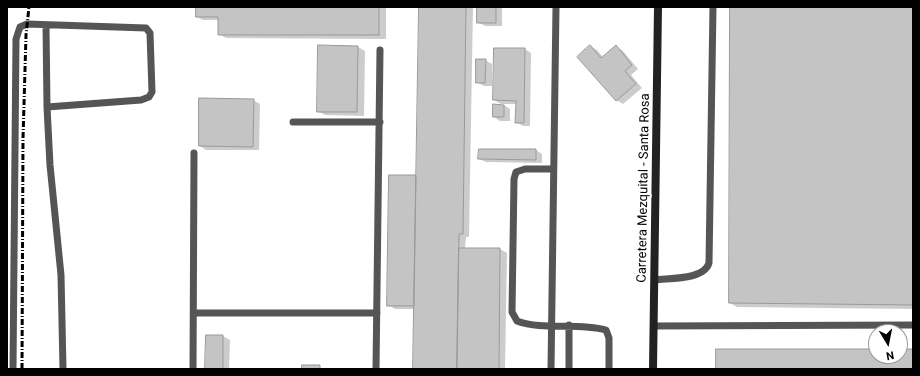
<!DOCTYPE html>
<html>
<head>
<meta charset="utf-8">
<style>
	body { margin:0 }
	#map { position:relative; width:920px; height:376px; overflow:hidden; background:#fff; font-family:Roboto,sans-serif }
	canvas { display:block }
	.frame { position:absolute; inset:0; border:8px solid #000; pointer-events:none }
	.north { position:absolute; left:868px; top:324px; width:40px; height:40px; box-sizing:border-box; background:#fff; border:1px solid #999; border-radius:50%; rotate:170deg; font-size:11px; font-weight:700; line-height:16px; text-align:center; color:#000 }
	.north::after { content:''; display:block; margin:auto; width:14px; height:18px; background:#000; clip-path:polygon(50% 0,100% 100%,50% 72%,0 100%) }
</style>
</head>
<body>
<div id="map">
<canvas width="920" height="376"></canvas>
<div class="frame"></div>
<div class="north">N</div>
</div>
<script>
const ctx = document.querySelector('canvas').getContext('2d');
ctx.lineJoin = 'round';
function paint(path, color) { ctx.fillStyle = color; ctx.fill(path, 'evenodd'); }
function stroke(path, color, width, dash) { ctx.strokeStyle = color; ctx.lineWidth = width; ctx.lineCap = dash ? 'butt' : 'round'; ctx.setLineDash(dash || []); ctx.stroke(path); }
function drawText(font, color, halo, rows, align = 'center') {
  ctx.font = font + ' Roboto,sans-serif'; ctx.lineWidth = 4; ctx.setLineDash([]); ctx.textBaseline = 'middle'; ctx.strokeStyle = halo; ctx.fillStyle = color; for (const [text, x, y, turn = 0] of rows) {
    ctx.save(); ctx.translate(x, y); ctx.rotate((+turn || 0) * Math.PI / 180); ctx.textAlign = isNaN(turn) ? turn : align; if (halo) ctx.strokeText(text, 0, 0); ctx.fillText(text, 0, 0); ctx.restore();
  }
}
const shadow = new Path2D(`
	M 48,7 L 75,7 L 75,8 Z
	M 197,7 L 386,7 L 386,39 L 226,38 L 219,34 L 219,20 L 203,20 L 197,17 Z
	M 420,7 L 473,7 L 469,237 L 466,237 L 465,249 L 500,249 L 507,253 L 505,369 L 414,369 L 415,309 L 395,309 L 388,305 L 390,176 L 417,176 Z
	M 478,7 L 502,7 L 502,26 L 485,26 L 478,22 Z
	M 731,7 L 913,7 L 913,309 L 737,307 L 730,303 Z
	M 319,46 L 358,47 L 365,51 L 364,116 L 325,115 L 318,111 Z
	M 590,46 L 597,50 L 603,57 L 616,47 L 622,50 L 638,69 L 631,75 L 642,88 L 623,104 L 616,100 Z
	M 525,49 L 531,53 L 530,126 L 523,126 L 516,122 L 517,104 L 501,104 L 494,100 Z
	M 485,60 L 492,64 L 492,86 L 484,86 L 477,82 Z
	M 253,100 L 260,104 L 259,150 L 206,150 L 200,146 Z
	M 504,105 L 510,109 L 510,121 L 500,121 L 494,117 Z
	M 536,150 L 542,154 L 542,163 L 486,162 L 479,159 Z
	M 223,336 L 230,340 L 229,369 L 206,369 Z`);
const building = new Path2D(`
	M 196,7 L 379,7 L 379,35 L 218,35 L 218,17 L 196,17 Z
	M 419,7 L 466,7 L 463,234 L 459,234 L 457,369 L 413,369 Z
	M 477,7 L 496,7 L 496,23 L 477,23 Z
	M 730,7 L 913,7 L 913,305 L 729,303 Z
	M 318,45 L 358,46 L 357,112 L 317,112 Z
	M 590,45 L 601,58 L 616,45 L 632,65 L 625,71 L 636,84 L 616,101 L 577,57 Z
	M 494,48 L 525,48 L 524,123 L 515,123 L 516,101 L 493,100 Z
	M 476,59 L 486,59 L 485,83 L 476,83 Z
	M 199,98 L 254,99 L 253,147 L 199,146 Z
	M 493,104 L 504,105 L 504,117 L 493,117 Z
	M 479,149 L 536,149 L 536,160 L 478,159 Z
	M 389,175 L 416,175 L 414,306 L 387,306 Z
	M 459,248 L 500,248 L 499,369 L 457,369 Z
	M 206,335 L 223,335 L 223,369 L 205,369 Z
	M 716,349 L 876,349 L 876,356 L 900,356 L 900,349 L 913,349 L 913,369 L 716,369 Z
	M 302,365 L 320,365 L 320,369 L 302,369 Z`);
const service = new Path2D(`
	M 46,25 L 47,107 L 50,165 L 61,275 L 63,369
	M 293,122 L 380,122
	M 553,169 L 525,169 L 516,172 L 514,179 L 512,312 L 517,321 C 543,331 577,322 606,330 L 609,338 L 609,369
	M 655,280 C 670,278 704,280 709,263 L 713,7
	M 194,313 L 377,313
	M 654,326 L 913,325
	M 13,369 L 16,39 L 20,27 L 27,24 L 146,28 L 150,33 L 152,92 L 149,97 L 141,100 L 47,107
	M 193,369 L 194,153
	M 376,369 L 380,50
	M 551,369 L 556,7
	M 569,369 L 569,325`);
const secondary = new Path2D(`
	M 653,369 L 658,7`);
const rail = new Path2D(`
	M 22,369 L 23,139 L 26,35 L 29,7`);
const streetNames = [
	["Carretera Mezquital - Santa Rosa",644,188,-89]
];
paint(shadow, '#0003');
paint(building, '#c4c4c4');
stroke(building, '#999', 1);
stroke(service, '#555', 7);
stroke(secondary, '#222', 8);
stroke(rail, '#000', 3, [6, 2, 1, 2]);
drawText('13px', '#000', '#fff', streetNames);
</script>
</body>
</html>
